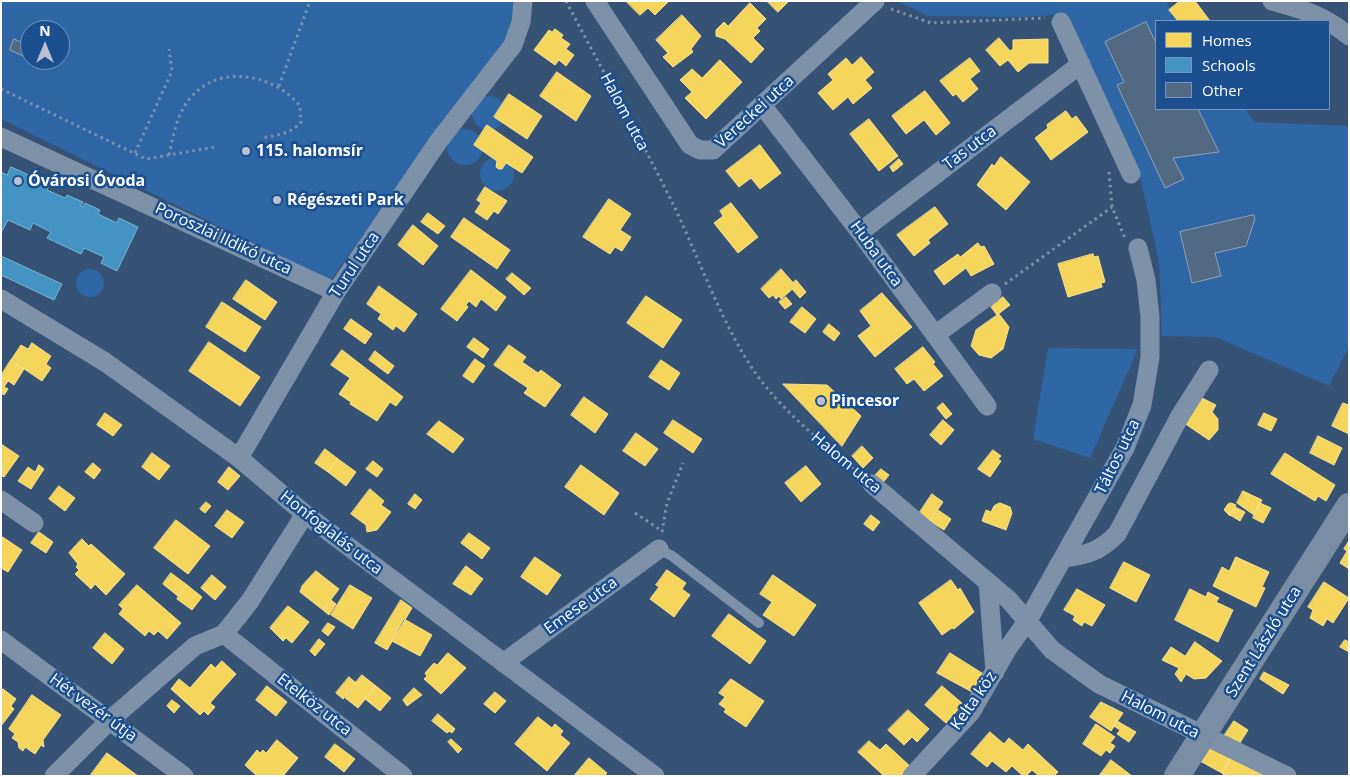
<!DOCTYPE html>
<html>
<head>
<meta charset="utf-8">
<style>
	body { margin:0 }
	#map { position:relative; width:1350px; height:777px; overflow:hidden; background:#365274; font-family:"Open Sans",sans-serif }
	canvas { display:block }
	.frame { position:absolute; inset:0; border:2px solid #fff; pointer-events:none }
	.legend { position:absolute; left:1155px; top:20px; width:175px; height:90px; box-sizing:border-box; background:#1b4f8f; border:1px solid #7695bc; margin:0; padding:6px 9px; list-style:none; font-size:15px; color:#fff }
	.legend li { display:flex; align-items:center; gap:10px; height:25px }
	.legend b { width:25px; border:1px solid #7695bc }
	.north { position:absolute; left:20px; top:20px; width:50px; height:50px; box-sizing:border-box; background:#1b4f8f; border:1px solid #7695bc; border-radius:50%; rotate:0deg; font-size:14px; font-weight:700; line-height:20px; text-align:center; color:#fff }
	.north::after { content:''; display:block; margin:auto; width:18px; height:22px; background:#b9c2ce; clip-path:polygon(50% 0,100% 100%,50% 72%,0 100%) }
</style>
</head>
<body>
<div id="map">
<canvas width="1350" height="777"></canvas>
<div class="frame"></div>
<ul class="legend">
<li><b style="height:14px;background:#f6d55c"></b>Homes</li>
<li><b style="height:14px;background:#4393c3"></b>Schools</li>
<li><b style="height:14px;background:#526984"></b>Other</li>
</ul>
<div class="north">N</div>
</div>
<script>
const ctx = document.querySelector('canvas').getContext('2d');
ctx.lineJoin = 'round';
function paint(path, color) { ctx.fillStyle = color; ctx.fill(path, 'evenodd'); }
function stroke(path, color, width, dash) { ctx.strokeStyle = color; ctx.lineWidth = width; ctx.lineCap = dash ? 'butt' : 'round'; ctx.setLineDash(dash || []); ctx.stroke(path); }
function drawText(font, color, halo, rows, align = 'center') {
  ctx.font = font + ' "Open Sans",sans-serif'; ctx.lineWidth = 5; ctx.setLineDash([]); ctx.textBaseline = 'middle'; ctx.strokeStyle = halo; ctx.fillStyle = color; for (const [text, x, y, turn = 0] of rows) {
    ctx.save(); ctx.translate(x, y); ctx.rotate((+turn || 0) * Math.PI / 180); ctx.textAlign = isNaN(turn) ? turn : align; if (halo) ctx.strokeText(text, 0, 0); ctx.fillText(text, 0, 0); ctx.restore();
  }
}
const green = new Path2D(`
	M 1,1 L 514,1 L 509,34 L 330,281 L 1,119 ZM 30,30 L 60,30 L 60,60 L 30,60 Z
	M 897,1 L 1166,1 L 1178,21 L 1156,21 L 1156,109 L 1245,109 L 1255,122 L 1349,126 L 1349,347 L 1329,386 L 1215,337 L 1162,336 L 1159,262 L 1139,172 L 1068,14 L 1023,17 L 928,16 Z
	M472 113a17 17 0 1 1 34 0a17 17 0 1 1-34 0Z
	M447 147a18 18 0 1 1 36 0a18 18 0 1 1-36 0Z
	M480 174a17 17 0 1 1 34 0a17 17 0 1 1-34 0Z
	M76 283a14 14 0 1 1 28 0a14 14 0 1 1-28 0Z
	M 1048,348 L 1138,349 L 1090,458 L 1033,439 Z`);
const homes = new Path2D(`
	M 626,1 L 669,1 L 655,15 L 648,8 L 640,15 Z
	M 767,1 L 789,1 L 778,12 Z
	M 1180,1 L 1195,1 L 1210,21 L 1178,21 L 1169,10 Z
	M 750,3 L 766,19 L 757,28 L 760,31 L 753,38 L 764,49 L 751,63 L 725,39 L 716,36 L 716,30 L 724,22 L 728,26 Z
	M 682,15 L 701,36 L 691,49 L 693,52 L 673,67 L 663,57 L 668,53 L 656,40 Z
	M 555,29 L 563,35 L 561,38 L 570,44 L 566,49 L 574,55 L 566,66 L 559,60 L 555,65 L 534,50 L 549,30 L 552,32 Z
	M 999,38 L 1010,51 L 1013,49 L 1013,40 L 1048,39 L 1048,63 L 1029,63 L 1018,72 L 1008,60 L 1000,66 L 986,50 Z
	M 861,57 L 874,72 L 865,80 L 872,88 L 853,104 L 848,97 L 833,110 L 818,93 L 833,80 L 828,74 L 846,58 L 852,65 Z
	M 970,58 L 980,71 L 970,79 L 978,89 L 963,102 L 956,94 L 953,96 L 940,81 Z
	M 720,60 L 742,82 L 706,119 L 685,98 L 692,92 L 680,80 L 692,69 L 702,78 Z
	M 557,72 L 591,96 L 576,121 L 540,96 Z
	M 925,91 L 950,123 L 936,135 L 924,120 L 906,134 L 892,116 Z
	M 509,94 L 542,116 L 527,139 L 494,117 Z
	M 1066,111 L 1072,119 L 1076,116 L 1088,132 L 1051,160 L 1035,138 L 1048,128 L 1047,125 Z
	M 869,119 L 898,156 L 879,171 L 850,134 Z
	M 487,125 L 533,157 L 522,173 L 506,163 L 502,169 L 499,169 L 496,167 L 497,161 L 474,145 Z
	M 760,145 L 781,173 L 760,189 L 751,178 L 739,187 L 726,171 Z
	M 1001,157 L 1030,182 L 1006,210 L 977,185 L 992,164 L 994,166 Z
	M 899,159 L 903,164 L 893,172 L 890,167 Z
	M 485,187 L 507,201 L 498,214 L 494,211 L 487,220 L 475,212 L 481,203 L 477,200 Z
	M 609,199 L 631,214 L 620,230 L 631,237 L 622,251 L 615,247 L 610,254 L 583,237 Z
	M 731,203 L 758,237 L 738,253 L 714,223 L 723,216 L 720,211 Z
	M 935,207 L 948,224 L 928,240 L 930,243 L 914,256 L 897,235 Z
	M 428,213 L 445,226 L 438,234 L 421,222 Z
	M 464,218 L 510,250 L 497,269 L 451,237 Z
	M 413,225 L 438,246 L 423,265 L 398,245 Z
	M 978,243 L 981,247 L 984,246 L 994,264 L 971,276 L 966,268 L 944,285 L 934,271 L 958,254 L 960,257 Z
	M 1093,254 L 1094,257 L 1098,256 L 1105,282 L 1101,283 L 1102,287 L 1068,297 L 1058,264 Z
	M 781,269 L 796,286 L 781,299 L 779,296 L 776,299 L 773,295 L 769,298 L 761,289 Z
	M 471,270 L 506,297 L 496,311 L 481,299 L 476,307 L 469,301 L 466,305 L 468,307 L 457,321 L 441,309 Z
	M 512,273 L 531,288 L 524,295 L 506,279 Z
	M 246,280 L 277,302 L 265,320 L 233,299 Z
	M 796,280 L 806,292 L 800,298 L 792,289 L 796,286 L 793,283 Z
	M 379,286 L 417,314 L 404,332 L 396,326 L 393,330 L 378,319 L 381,314 L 367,304 Z
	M 882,293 L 912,327 L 875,357 L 858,336 L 871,326 L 860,311 Z
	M 646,296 L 682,320 L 663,348 L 627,323 Z
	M 786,297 L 792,304 L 785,309 L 779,302 Z
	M 1003,297 L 1010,305 L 997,315 L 991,307 Z
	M 222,302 L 261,327 L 245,352 L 206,327 Z
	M 802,307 L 816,319 L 805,333 L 790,322 Z
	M 999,314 L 1009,327 L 1003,349 L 991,358 L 979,355 L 971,346 L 976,330 Z
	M 351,319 L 372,334 L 365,344 L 344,329 Z
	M 829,324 L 840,333 L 834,341 L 823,332 Z
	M 474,338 L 489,349 L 483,358 L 467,347 Z
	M 209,342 L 260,377 L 240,406 L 189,371 Z
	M 32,343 L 51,356 L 46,364 L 51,368 L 42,381 L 11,360 L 21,345 L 28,349 Z
	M 509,345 L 526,357 L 522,362 L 538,373 L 541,370 L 561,385 L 545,407 L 524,393 L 528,388 L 494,365 Z
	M 923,347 L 935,362 L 933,364 L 943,376 L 924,391 L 914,379 L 907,384 L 895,369 Z
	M 342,350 L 403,397 L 396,406 L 390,402 L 377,421 L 350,404 L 351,402 L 339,394 L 350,378 L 331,365 Z
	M 375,351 L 394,366 L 388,374 L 369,360 Z
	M 475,359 L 485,366 L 473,383 L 463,376 Z
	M 11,360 L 24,369 L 14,385 L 1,376 Z
	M 661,360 L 680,373 L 669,390 L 649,377 Z
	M 1,376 L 8,381 L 4,387 L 8,389 L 4,395 L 1,393 Z
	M 783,384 L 827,385 L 861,416 L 842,446 Z
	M 584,397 L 608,414 L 595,433 L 571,415 Z
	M 1202,398 L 1216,405 L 1212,412 L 1218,419 L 1218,430 L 1209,440 L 1184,423 Z
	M 943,403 L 952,414 L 946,419 L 937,408 Z
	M 1343,403 L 1349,405 L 1349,434 L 1332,426 Z
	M 105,413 L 122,425 L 113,436 L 97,425 Z
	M 1264,413 L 1277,419 L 1271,431 L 1258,425 Z
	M 673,420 L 702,439 L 693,453 L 664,433 Z
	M 943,420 L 954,430 L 941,445 L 930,435 Z
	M 439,421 L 464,439 L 453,453 L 427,434 Z
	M 636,433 L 658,449 L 645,466 L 623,451 Z
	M 1318,436 L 1342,448 L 1334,465 L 1310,453 Z
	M 1,444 L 19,456 L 4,477 L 1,476 Z
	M 862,446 L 873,458 L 863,468 L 852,456 Z
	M 325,449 L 338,459 L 328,472 L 315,463 Z
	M 993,450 L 1001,456 L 998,459 L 1001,461 L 990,477 L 978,469 Z
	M 152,453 L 170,466 L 159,480 L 142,467 Z
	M 1285,453 L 1335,485 L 1326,501 L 1318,496 L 1315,501 L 1271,474 Z
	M 338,459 L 356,472 L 346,486 L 328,472 Z
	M 373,461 L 383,469 L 377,477 L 366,469 Z
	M 93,463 L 101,470 L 94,479 L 85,472 Z
	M 39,465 L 44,469 L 31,489 L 18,481 L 28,467 L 35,472 Z
	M 581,465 L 619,493 L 604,515 L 565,487 Z
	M 806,466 L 821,484 L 801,502 L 785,483 Z
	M 229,467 L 240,476 L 228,490 L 218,482 Z
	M 881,469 L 889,475 L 881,485 L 873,478 Z
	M 59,486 L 75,498 L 65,511 L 49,499 Z
	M 370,489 L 384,501 L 381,505 L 391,512 L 377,530 L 367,532 L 366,525 L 351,514 Z
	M 1243,491 L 1262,500 L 1254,515 L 1237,503 Z
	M 415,494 L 422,500 L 415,509 L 408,504 Z
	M 932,494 L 943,502 L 927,525 L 916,518 Z
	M 206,502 L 211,506 L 205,513 L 200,509 Z
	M 1000,503 L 1010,507 L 1012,513 L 1006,530 L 982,521 L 986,510 L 991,512 L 994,506 Z
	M 1231,503 L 1236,505 L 1230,516 L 1224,510 L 1228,504 Z
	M 1260,503 L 1271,508 L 1263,523 L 1253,518 Z
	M 1235,507 L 1245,512 L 1240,521 L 1230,515 Z
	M 227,510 L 244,522 L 232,538 L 215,526 Z
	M 938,510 L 951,519 L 944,530 L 930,521 Z
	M 871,515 L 880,522 L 873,531 L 864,524 Z
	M 176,520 L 210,546 L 188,574 L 154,548 Z
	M 39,532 L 53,542 L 46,553 L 31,543 Z
	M 469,533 L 490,548 L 482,559 L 461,543 Z
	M 1,536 L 22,550 L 8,572 L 1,568 Z
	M 82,539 L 89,546 L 91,544 L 125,574 L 106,595 L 95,584 L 91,589 L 75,574 L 79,570 L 76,567 L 78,564 L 69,553 Z
	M 1349,541 L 1349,569 L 1340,563 L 1347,551 L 1344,549 Z
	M 535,557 L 561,575 L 547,595 L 521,577 Z
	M 1236,557 L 1269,572 L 1262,587 L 1265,588 L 1256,607 L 1213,586 L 1222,567 L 1229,571 Z
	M 1124,562 L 1150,575 L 1136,602 L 1110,588 Z
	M 466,566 L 483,579 L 471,595 L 453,584 Z
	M 667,570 L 686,583 L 682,589 L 690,595 L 674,617 L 650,599 L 659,587 L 656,585 Z
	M 316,571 L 339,589 L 323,610 L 300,592 L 302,586 Z
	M 171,573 L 187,585 L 179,597 L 163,584 Z
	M 212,575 L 226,587 L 215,600 L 201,588 Z
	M 773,575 L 816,605 L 794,636 L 763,615 L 772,602 L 760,594 Z
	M 951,580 L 958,590 L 960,588 L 974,612 L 954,629 L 952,628 L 942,635 L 919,603 Z
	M 1324,582 L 1349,598 L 1333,623 L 1327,619 L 1323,626 L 1310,618 L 1313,610 L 1308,607 Z
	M 137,585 L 181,623 L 167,639 L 158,631 L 154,635 L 149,631 L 145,636 L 119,614 L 123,609 L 119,605 Z
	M 187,585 L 202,597 L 192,610 L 177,599 Z
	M 350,585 L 372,598 L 353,629 L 331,615 Z
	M 1077,589 L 1105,605 L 1092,626 L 1084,622 L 1082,626 L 1073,620 L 1075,616 L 1064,610 Z
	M 1190,589 L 1206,597 L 1208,592 L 1219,598 L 1216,602 L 1233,610 L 1218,642 L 1175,620 Z
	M 331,600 L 336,604 L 329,615 L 323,610 Z
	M 401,600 L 412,608 L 387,650 L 375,643 Z
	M 288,606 L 309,622 L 292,643 L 286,638 L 283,641 L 270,628 Z
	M 729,614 L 766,641 L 750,664 L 712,636 Z
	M 404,619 L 432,635 L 420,656 L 392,641 Z
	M 328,623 L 335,627 L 328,636 L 322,631 Z
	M 105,633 L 124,649 L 112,664 L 93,648 Z
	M 319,639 L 325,644 L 315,656 L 310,651 Z
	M 1345,640 L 1349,642 L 1349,652 L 1340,647 Z
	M 1195,642 L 1222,661 L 1206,678 L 1194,679 L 1186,674 L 1181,682 L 1175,674 L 1179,668 L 1162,660 L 1171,647 L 1185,656 Z
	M 448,653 L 466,668 L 441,694 L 424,679 L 427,676 L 425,673 L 434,663 L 437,665 Z
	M 950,653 L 985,675 L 974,693 L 937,673 Z
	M 222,661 L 236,674 L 210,703 L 215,707 L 208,715 L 204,711 L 200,715 L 171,689 L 179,679 L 190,688 L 211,664 L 215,668 Z
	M 1264,672 L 1289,685 L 1283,694 L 1260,679 Z
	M 362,675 L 376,686 L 358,708 L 344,697 Z
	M 349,677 L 356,683 L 343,699 L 336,693 Z
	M 731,679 L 764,701 L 746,727 L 724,712 L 726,709 L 719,704 L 725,697 L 719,693 Z
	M 267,686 L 287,702 L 276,716 L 256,700 Z
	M 376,686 L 391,698 L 380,711 L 365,699 Z
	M 942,686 L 963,704 L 946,723 L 925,705 Z
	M 414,688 L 422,695 L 407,706 L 403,700 Z
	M 3,689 L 16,699 L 11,706 L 14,709 L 1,726 L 1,692 Z
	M 495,692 L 506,701 L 495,713 L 484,704 Z
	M 32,695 L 61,715 L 43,740 L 44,747 L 41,745 L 35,754 L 25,747 L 23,751 L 19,748 L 18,742 L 12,738 L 15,734 L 9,729 Z
	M 172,700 L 180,706 L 174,713 L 167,706 Z
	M 1101,702 L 1123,713 L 1111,731 L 1090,717 Z
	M 908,710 L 929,729 L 917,742 L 912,737 L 904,745 L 888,730 Z
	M 438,714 L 455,729 L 452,733 L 449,731 L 447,733 L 432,721 Z
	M 538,717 L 552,728 L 555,724 L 563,731 L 560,735 L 570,743 L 547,771 L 515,744 Z
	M 1117,721 L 1136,732 L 1129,742 L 1117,734 L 1120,730 L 1114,726 Z
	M 1234,721 L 1248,730 L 1236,749 L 1224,736 Z
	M 1096,724 L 1115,737 L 1110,743 L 1115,746 L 1110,753 L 1106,750 L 1101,756 L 1083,744 Z
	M 990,732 L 1004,744 L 1009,738 L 1023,750 L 1028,744 L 1058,772 L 1054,776 L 1039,776 L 1032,770 L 1026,776 L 1023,776 L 1012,766 L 1006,772 L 992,761 L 987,767 L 971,754 Z
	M 451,739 L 462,749 L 458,753 L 448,742 Z
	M 277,740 L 298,758 L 283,776 L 257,776 L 245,765 L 257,750 L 260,753 L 263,750 L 266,753 Z
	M 869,741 L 880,750 L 886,744 L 912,768 L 905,776 L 884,776 L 858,752 Z
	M 335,744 L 355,759 L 344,772 L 325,757 Z
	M 1209,744 L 1232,756 L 1222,773 L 1200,761 Z
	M 107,753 L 138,776 L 90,776 Z
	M 1232,756 L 1272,776 L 1225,776 L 1222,773 Z
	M 589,758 L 607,773 L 604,776 L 574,776 Z
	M 1111,760 L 1132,776 L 1100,775 Z`);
const schools = new Path2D(`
	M 11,167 L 29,175 L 26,180 L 30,182 L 32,178 L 49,185 L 47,190 L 65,198 L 67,195 L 83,202 L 81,206 L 83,207 L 85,203 L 100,210 L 98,214 L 117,223 L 119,218 L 138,227 L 117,271 L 101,263 L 104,257 L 84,248 L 81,254 L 47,238 L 51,232 L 33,223 L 30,230 L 8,220 L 1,233 L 1,172 L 7,175 Z
	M 1,256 L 62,284 L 54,300 L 1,275 Z`);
const building = new Path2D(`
	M 1146,22 L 1156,43 L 1156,109 L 1198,109 L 1219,152 L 1173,158 L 1184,179 L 1165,188 L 1117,85 L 1124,82 L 1105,42 Z
	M 14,39 L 30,46 L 30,59 L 10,50 Z
	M 33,60 L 48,60 L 45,65 Z
	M 1254,215 L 1255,219 L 1246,246 L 1215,253 L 1221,276 L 1192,283 L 1180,232 Z`);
const path = new Path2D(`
	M 566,1 C 600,66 636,130 669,196 C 700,257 727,344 772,394 C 798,424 829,448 859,473
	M 891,9 L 931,23 L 1045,18
	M 279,86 L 310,1
	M 1,89 L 146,159 L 215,147
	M 135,153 L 172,71 L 169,49
	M 169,155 C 174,133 177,112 193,95 C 223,63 276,76 300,106 L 301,122 C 291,134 277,135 262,138
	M 1109,172 L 1112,207 L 1125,238
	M 1005,284 L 1112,207
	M 635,513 L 662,531
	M 662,532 L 667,503 L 683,463`);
const lane = new Path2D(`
	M 659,549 L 672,556 L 759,623`);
const street = new Path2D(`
	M 595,1 L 690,145 L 700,150 L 713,150 L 875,1
	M 1272,1 C 1302,9 1325,16 1349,36
	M 1061,22 L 1131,174
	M 762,105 L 860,232 L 987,406
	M 1,137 L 336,292
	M 860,232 L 1081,64
	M 1,299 L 105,362 L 239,458 L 305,514 L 655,776
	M 935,335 L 992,293
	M 239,458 L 336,292 L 438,142 L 513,45 L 521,22 L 523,1
	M 872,484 L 1009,600 L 1052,650 L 1099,684 L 1287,776
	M 1,500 L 34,523
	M 1064,558 C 1088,555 1100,551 1117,534 L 1180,416 L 1209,370
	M 988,582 L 995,672
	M 224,634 L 403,776
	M 1,640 L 184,776
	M 503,663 L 659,549
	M 54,776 L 110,720 L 195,646 L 224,634 L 250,601 L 305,514
	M 912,776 L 971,712 L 1008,648 L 1028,620 L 1125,448 L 1142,405 L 1150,357 L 1150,317 L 1146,280 L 1138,248`);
const secondary = new Path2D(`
	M 1177,776 L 1349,506`);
const markers = [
	[246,151,5,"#b9c2ce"],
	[18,181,5,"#b9c2ce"],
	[277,200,5,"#b9c2ce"],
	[821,401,5,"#b9c2ce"]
];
const streetNames = [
	["Halom utca",624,112,62],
	["Vereckei utca",755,112,-42],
	["Tas utca",970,148,-37],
	["Poroszlai Ildikó utca",223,239,25],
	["Huba utca",876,254,54],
	["Turul utca",355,265,-56],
	["Táltos utca",1118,457,-64],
	["Halom utca",846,463,40],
	["Honfoglalás utca",331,533,38],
	["Emese utca",581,606,-36],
	["Szent László utca",1264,642,-58],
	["Kelta köz",974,701,-55],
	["Etelköz utca",314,705,38],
	["Hét vezér útja",93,708,36],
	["Halom utca",1160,715,27]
];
const poiNames = [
	["115. halomsír",256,151],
	["Óvárosi Óvoda",28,181],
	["Régészeti Park",287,200],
	["Pincesor",831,401]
];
paint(green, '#2f66a5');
paint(homes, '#f6d55c');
stroke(homes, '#f9e28d', 1);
paint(schools, '#4393c3');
stroke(schools, '#7bb3d5', 1);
paint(building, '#526984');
stroke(building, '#92a2b6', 1);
stroke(path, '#7d92a8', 3, [2.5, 4]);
stroke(lane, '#7d92a8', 10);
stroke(street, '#7d92a8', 19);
stroke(secondary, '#798da4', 26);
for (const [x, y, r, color] of markers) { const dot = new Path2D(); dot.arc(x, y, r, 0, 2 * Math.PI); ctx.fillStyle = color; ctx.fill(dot); stroke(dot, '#1b4f8f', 2); }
drawText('16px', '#fff', '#1b4f8f', streetNames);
drawText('bold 16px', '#fff', '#1b4f8f', poiNames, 'left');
</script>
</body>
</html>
